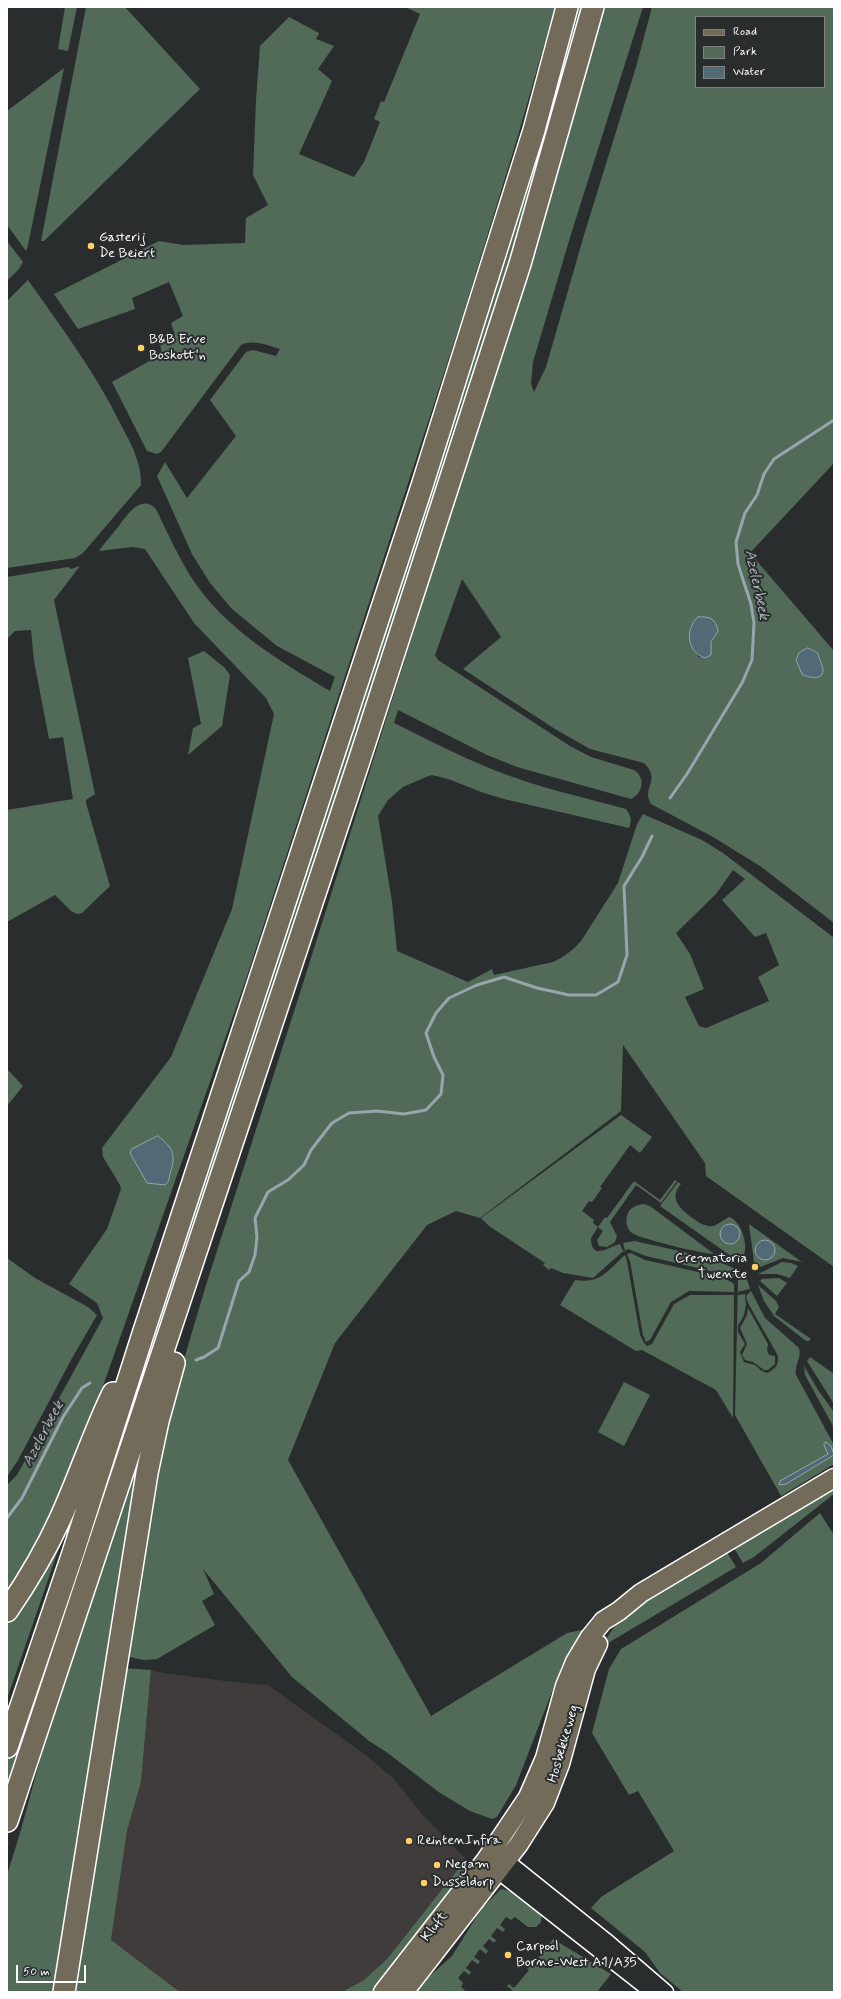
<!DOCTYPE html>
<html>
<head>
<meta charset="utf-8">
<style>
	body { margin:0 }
	#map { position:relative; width:841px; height:1999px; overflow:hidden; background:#2a2d2e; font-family:Mynerve,sans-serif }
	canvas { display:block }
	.frame { position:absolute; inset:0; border:8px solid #fff; pointer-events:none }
	.legend { position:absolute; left:695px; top:16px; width:130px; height:72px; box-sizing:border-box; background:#2a2d2e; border:1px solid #7f8182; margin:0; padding:5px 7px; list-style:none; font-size:12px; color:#fff }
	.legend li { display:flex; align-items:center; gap:8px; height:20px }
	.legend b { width:20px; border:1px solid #7f8182 }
	.scale { position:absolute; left:16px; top:1965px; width:70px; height:18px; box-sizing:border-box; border:2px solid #fff; border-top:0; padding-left:5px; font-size:12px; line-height:14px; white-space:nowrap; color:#fff; -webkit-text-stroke:3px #2a2d2e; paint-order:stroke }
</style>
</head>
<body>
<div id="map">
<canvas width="841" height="1999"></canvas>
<div class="frame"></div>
<ul class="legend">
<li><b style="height:5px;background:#736b5a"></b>Road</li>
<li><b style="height:11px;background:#526a58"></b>Park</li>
<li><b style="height:11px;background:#526976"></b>Water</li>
</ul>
<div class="scale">50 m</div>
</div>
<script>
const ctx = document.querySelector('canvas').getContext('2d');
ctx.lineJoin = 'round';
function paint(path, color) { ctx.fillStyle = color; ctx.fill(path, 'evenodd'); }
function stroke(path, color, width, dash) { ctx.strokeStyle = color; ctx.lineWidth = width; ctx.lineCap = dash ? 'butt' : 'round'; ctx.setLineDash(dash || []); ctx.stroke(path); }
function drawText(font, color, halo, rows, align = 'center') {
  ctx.font = font + ' Mynerve,sans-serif'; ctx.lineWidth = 4; ctx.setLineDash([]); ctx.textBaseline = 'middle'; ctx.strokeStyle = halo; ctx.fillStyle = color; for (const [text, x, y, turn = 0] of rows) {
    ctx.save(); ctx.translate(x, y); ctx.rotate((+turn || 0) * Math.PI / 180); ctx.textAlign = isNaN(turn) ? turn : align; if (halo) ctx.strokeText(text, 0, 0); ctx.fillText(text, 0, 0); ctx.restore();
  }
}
const built = new Path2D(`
	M 151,1670 L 164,1673 L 233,1682 L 268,1685 L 367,1756 L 394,1779 L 421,1813 L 466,1859 L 387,1959 L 364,1980 L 342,1992 L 180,1992 L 111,1940 L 127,1831 L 141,1782 Z`);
const green = new Path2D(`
	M 65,7 L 77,7 L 68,51 L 58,49 Z
	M 86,7 L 125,7 L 200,89 L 44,241 L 41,241 Z
	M 405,7 L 555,7 L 517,139 L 464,312 L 245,982 L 83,1443 L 43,1533 L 7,1596 L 7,1485 L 17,1475 L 103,1318 L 97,1303 L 69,1284 L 107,1229 L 121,1189 L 120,1185 L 103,1157 L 102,1148 L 171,1057 L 232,909 L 274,714 L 266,698 L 194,623 L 145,549 L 133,547 L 99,551 C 105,542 112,535 118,527 C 127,515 141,493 156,509 C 167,532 178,556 191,577 C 225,629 278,660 330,691 L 335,677 L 277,646 L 232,609 L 210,583 L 192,554 L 157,476 L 165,462 L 187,498 L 236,436 L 210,400 L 246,352 L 253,350 L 276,356 L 280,349 C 267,345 253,339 241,345 L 161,452 L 157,454 L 147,451 L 112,382 L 162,354 L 160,344 L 175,335 L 171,323 L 183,316 L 169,282 L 132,298 L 135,309 L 78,329 L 54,294 L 159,241 L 183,245 L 245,243 L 246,218 L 268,205 L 253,175 L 256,100 L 260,46 L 289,17 L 319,33 L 316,39 L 334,46 L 318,69 L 332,81 L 299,154 L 354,177 L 364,162 L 380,122 L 374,119 L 381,101 L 384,102 L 420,14 Z
	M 574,7 L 586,7 L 554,123 L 372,696 L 7,1796 L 7,1762 L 48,1642 Z
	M 605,7 L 643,7 L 572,231 L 533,362 L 531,384 L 534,392 L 546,367 L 584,235 L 636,67 L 652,7 L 834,7 L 834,463 L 750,553 L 834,651 L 834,923 L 760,866 L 713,837 L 651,804 C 641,787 662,781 644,763 L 590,749 L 555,729 L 463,669 L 501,637 L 462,579 L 435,655 L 438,660 L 570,746 L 591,757 L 634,770 C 646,777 643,794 631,799 L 517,767 L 487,755 L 398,710 L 394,723 C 427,739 459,756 494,770 C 536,787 582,797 626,809 C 631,816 632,820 629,828 L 504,799 L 484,793 L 448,779 L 432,775 L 426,777 L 403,787 L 388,800 L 378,816 L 392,902 L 397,951 L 468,982 L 492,969 L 494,975 L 553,962 C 564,957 573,950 581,941 L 618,883 L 637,824 L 643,814 L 702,840 L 723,853 L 833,937 L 834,939 L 834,1267 L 706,1176 L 705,1163 L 623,1045 L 621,1111 L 480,1218 L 456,1211 L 427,1225 L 335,1343 L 288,1460 L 431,1716 L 567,1633 L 586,1629 L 562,1666 L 516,1785 L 497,1817 L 492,1819 L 470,1811 L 440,1793 L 385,1751 L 369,1741 L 292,1677 L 203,1569 L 214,1594 L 202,1601 L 215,1625 L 157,1659 L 144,1660 L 125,1656 L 165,1423 L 206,1285 L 299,996 L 556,179 ZM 696,17 L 824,17 L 824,87 L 696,87 ZM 691,625 L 716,635 L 711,642 L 711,655 L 699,657 C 691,646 687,638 691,625 ZM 808,648 L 818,653 L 823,671 L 799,653 ZM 733,870 L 745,879 L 722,900 L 755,937 L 766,933 L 779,965 L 758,977 L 769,1001 L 706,1028 L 699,1026 L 685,997 L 704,989 L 690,954 L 676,933 L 716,894 Z
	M 64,68 L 28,245 L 26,251 L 7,225 L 7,111 Z
	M 7,241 L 23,262 L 19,269 L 7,281 Z
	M 28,280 C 61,327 96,373 121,425 C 131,443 142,464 141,485 L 83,553 L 75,558 L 7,568 L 7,301 Z
	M 80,566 L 54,600 L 95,794 L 86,800 L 86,803 L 110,886 L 82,913 L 77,914 L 71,911 L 55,895 L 7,922 L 7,810 L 73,799 L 63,737 L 49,739 L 34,661 L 31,630 L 15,631 L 7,639 L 7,577 L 68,567 L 71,569 Z
	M 204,651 L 225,668 L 230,675 L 222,726 L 188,755 L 193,728 L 201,724 L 188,658 Z
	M 7,1069 L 23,1086 L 7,1106 Z
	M 621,1115 L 652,1137 L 640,1153 L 630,1145 L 600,1187 L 602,1188 L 592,1202 L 589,1201 L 582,1211 L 594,1220 L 593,1223 L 598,1227 L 605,1217 L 607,1218 L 634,1181 L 660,1200 L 675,1180 L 677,1181 L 661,1203 L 636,1185 L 610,1222 L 617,1236 L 615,1242 L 607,1247 L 599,1246 L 597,1240 L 603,1231 L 598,1227 L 591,1238 C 591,1262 610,1246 620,1244 L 623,1251 L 625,1250 L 623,1243 L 635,1241 C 659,1247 725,1259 741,1273 C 747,1277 748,1282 750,1289 L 737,1292 L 738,1295 L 745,1294 L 746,1305 L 744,1315 L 738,1326 L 738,1332 L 745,1344 L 740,1352 L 744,1362 L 755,1365 L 762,1371 L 767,1373 C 776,1369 780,1363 777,1354 L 748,1303 L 746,1296 L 751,1291 L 765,1318 L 799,1348 C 802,1358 794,1365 796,1375 L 834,1445 L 834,1464 L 781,1496 L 735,1415 L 738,1280 L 736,1277 L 646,1256 L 628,1249 L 621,1253 L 593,1278 L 563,1273 L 551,1268 L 549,1270 L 543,1265 L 545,1263 L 489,1226 L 481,1218 Z
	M 678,1182 L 681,1184 C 669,1198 679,1208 691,1217 C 698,1222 704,1227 714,1226 L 729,1217 C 742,1221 750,1248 742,1259 L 735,1259 L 660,1206 Z
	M 643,1204 L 650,1206 L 714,1254 C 703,1254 641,1239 632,1233 C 626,1228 625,1220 628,1213 C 631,1207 637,1205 643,1204 Z
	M 749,1224 L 802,1262 L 783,1258 L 755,1269 Z
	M 631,1253 L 645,1260 L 725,1278 L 734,1284 L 734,1292 L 689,1291 L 671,1302 L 650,1340 L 646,1342 L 643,1335 L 630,1261 L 627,1254 Z
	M 625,1255 L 627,1261 L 640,1335 L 644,1343 L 647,1346 L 652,1344 L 674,1304 L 690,1295 L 734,1295 L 733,1418 L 716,1390 L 642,1350 L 636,1351 L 560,1305 L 575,1280 C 601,1284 607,1271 625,1255 Z
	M 7,1258 L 35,1278 L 88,1307 L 97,1315 L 71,1360 L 18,1460 L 7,1477 Z
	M 782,1262 L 791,1263 L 798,1266 L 790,1278 L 777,1274 L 758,1274 Z
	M 779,1278 L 787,1283 L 777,1296 L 760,1281 L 762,1279 Z
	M 758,1285 L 776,1301 L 779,1307 L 775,1314 L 811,1339 L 809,1341 L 806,1341 L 774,1316 L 764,1301 Z
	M 748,1308 L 768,1344 L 767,1350 L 769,1355 L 775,1356 L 775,1364 L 768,1370 L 764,1370 L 753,1362 L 745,1360 L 742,1355 L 747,1344 L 740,1328 L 747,1315 Z
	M 810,1357 L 834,1374 L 834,1404 L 807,1361 Z
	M 804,1366 L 818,1390 L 834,1412 L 834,1428 L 805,1375 Z
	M 624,1382 L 650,1395 L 624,1446 L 598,1432 Z
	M 152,1418 L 59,1992 L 7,1992 L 7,1875 L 20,1833 L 48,1731 Z
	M 93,1449 L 7,1699 L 7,1619 Z
	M 834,1484 L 834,1494 L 754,1557 L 743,1563 L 732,1545 Z
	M 820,1513 L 834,1535 L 834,1992 L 683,1992 L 660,1973 L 645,1952 L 591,1908 L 601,1897 L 674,1851 L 638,1791 L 629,1795 L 592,1733 L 609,1669 L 621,1649 L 761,1563 Z
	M 725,1549 L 736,1567 L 603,1646 C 621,1603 687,1571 725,1549 Z
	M 123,1668 L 151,1670 L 141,1782 L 127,1831 L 111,1940 L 180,1992 L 72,1992 Z
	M 466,1859 L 465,1877 L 387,1976 L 372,1992 L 342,1992 L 364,1980 L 387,1959 Z
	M 501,1889 C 518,1890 526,1909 542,1912 L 541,1922 L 536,1927 L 528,1927 L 515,1917 L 511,1920 L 506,1917 L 500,1925 L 505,1929 L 503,1932 L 497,1928 L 491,1936 L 496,1940 L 494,1943 L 489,1939 L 483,1946 L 488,1951 L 486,1954 L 480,1949 L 474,1957 L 480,1961 L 478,1964 L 472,1960 L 466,1968 L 471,1972 L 469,1975 L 464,1971 L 458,1978 L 463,1983 L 461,1987 L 465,1990 L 463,1992 L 412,1992 L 452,1956 L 482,1908 Z
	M 553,1939 L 611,1974 L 597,1992 L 511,1992 L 512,1990 L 507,1986 L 509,1984 L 514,1988 L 529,1970 L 524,1965 L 525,1963 L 531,1967 Z`);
const water = new Path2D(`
	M 698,617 C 710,616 716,619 718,631 L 711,642 L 711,655 L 705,658 C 686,652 685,628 698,617 Z
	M 808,648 L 818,653 C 819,659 822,664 823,669 C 824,681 808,678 802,674 L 796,660 L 799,653 Z
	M 158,1136 C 174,1149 176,1154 170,1174 C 169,1179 169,1182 165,1185 L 147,1183 L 130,1153 L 132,1149 Z
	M720 1234a10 10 0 1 1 20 0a10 10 0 1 1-20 0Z
	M755 1250a10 10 0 1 1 20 0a10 10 0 1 1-20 0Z
	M 826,1442 L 831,1446 L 834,1455 L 786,1484 L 779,1485 L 780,1481 L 828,1454 L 824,1445 Z`);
const stream = new Path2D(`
	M 670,798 L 687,774 L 742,683 L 752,660 L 754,623 L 751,604 L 738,564 L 736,542 L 745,513 L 757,495 L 764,474 L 774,459 L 834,420
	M 196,1360 L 204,1357 L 218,1348 L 239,1281 L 249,1272 L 255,1255 L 257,1237 L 255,1218 L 268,1192 L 288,1180 L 304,1165 L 311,1150 L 332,1123 L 349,1113 L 377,1111 L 404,1114 L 426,1110 L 441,1094 L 443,1075 L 434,1057 L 426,1033 L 436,1013 L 449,998 L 477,985 L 504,977 L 537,988 L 569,995 L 596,995 L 618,982 L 627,955 L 624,886 L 642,857 L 652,836
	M 7,1518 L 22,1498 L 63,1417 L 82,1388 L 90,1383`);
const minor = new Path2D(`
	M 498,1854 L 609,1943 L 666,1992
	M 490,1865 L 652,1992`);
const major = new Path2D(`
	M 383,1992 L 485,1861 L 528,1797 L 545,1758 L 565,1686 L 575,1662 L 590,1637 L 603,1621 L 619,1611 L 641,1593 L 834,1478
	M 404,1992 L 519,1844 L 545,1803 L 560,1764 L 586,1669 L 598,1644`);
const highway = new Path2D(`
	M 7,1611 C 27,1582 45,1552 60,1519 C 79,1478 93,1434 113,1393
	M 7,1747 L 73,1553 L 143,1334 L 422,486 L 534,130 L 567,7
	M 7,1821 L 359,761 L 520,264 L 593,7
	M 64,1992 L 147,1473 L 158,1421 L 174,1363`);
const markers = [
	[91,246,4,"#ffd166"],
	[141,348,4,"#ffd166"],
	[755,1267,4,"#ffd166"],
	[409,1841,4,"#ffd166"],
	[437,1865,4,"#ffd166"],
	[424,1883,4,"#ffd166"],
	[508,1955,4,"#ffd166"]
];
const poiNames = [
	["Gasterij",99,238],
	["De Beiert",99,254],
	["B&B Erve",149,340],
	["Boskott'n",149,356],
	["Crematoria",747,1259,"right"],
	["Twente",747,1275,"right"],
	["ReintenInfra",417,1841],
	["Negam",445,1865],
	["Dusseldorp",432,1883],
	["Carpool",516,1947],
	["Borne-West A1/A35",516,1963]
];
const streetNames = [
	["Hosbekkeweg",564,1744,-74],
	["Kluft",435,1927,-52]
];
const waterNames = [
	["Azelerbeek",756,585,78],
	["Azelerbeek",44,1434,-62]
];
paint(built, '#3f3c3b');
paint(green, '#526a58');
paint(water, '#526976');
stroke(water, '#97a5ad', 1);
stroke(stream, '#97a5ad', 3);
stroke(minor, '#fff', 17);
stroke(major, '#fff', 21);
stroke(highway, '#fff', 24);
stroke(minor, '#2a2d2e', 14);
stroke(major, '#736b5a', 18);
stroke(highway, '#736b5a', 21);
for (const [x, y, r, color] of markers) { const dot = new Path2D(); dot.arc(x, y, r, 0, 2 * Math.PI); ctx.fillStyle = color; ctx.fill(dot); stroke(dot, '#2a2d2e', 1.5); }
drawText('14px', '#fff', '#2a2d2e', poiNames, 'left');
drawText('14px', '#fff', '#2a2d2e', streetNames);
drawText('italic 15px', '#a8b4ba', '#2a2d2e', waterNames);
</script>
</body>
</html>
